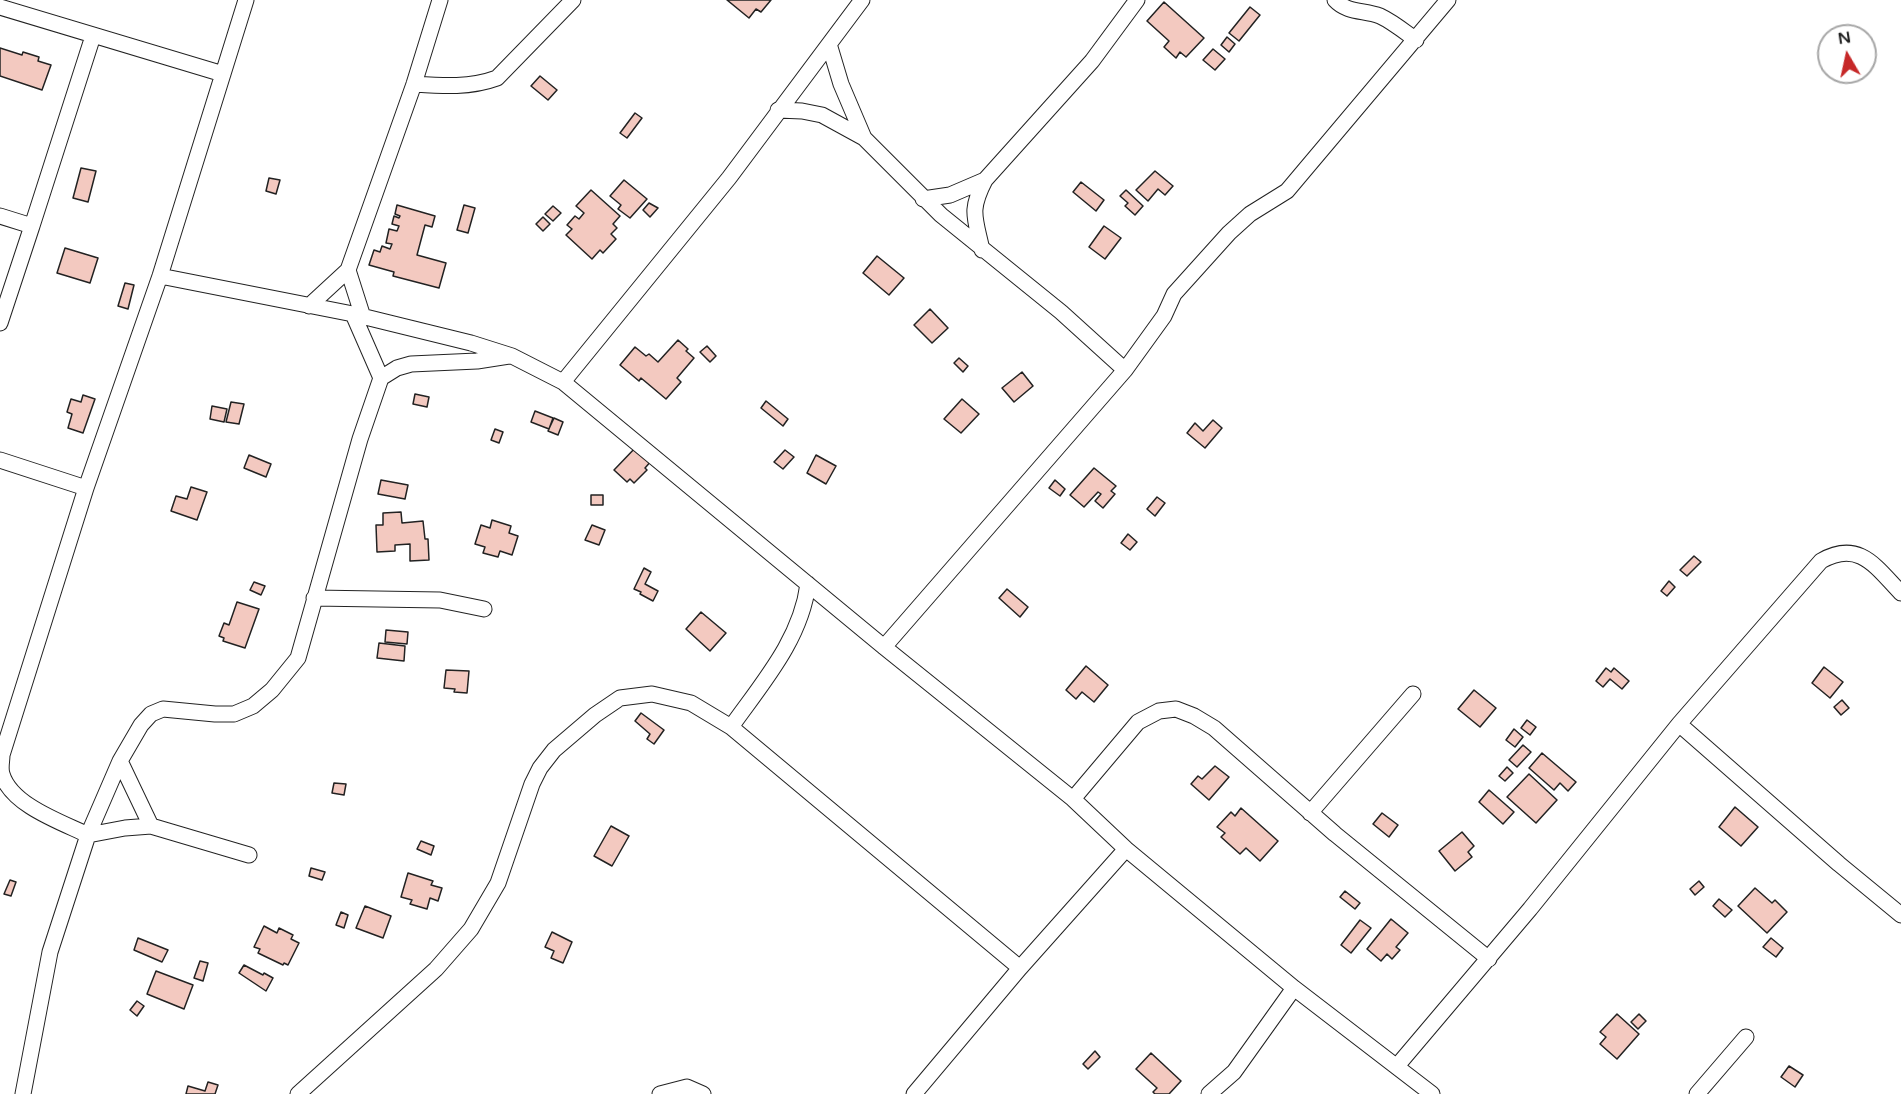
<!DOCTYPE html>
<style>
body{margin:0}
#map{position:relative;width:1901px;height:1094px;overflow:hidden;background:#fff;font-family:"Varela Round",sans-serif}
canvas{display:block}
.north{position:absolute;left:1817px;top:24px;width:60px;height:60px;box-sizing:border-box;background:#fff;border:2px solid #a7a7a7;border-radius:50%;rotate:351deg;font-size:16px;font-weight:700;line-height:24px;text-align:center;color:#222}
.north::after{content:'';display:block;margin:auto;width:21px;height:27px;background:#c62828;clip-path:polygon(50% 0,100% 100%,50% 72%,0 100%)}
</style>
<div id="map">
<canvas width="1901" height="1094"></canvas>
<div class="north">N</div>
</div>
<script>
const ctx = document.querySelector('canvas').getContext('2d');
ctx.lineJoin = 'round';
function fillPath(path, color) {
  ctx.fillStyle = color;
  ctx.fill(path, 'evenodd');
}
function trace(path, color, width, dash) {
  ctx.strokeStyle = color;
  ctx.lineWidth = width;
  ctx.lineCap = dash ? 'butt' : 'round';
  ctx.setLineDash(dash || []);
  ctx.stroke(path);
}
const building = new Path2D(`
 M727,0H771L761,12L756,9L749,18Z
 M1164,2L1204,38L1186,57L1180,52L1176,58L1164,47L1169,41L1147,21Z
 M1250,7L1260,15L1239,41L1229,33Z
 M1227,37L1235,44L1229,52L1221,45Z
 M0,48L22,55L23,52L39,57L38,61L51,65L42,90L0,76Z
 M1213,49L1225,59L1215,70L1203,60Z
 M540,76L557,90L548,100L531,86Z
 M635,113L642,118L627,138L620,133Z
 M81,168L96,171L88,202L73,198Z
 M1155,171L1173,186L1165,195L1158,189L1148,201L1136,190Z
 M269,178L280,180L276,194L266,191Z
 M624,180L647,199L630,218L618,209L621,205L610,196Z
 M1081,182L1104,200L1096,211L1073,192Z
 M591,190L620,216L613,224L617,228L611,234L616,239L603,253L600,250L592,259L566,235L572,229L567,225L575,216L579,219L584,213L576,206Z
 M1126,190L1143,206L1135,215L1125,206L1128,203L1120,196Z
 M649,203L658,208L650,217L643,210Z
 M397,205L435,216L432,227L425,225L417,255L446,263L439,288L393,276L394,272L369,265L374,250L380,252L382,246L390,249L392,244L386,243L389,229L397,231L399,226L392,224L394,216L399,218L400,216L395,214Z
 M464,205L475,208L468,233L457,230Z
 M553,206L561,213L553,221L545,214Z
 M543,217L550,224L543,231L536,224Z
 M1104,226L1121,238L1105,259L1089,247Z
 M65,248L98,258L90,283L57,273Z
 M877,256L904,278L889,295L863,273Z
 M125,283L134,285L128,309L118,306Z
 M930,309L948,328L932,343L914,325Z
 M678,340L688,349L686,351L694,358L677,378L681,382L666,399L641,378L639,381L620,365L635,347L646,356L649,354L658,362Z
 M707,346L716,356L710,362L700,352Z
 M959,358L968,366L963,372L954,363Z
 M1022,372L1033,386L1014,402L1002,388Z
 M415,394L429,397L427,407L413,404Z
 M83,395L95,399L83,433L68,428L72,414L67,412L71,399L81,402Z
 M962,399L979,414L961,433L944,419Z
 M766,401L788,419L783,426L761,408Z
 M231,402L244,404L239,424L226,422Z
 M212,406L227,409L224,422L210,419Z
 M535,411L553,418L549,429L531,422Z
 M554,418L563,422L558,435L548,431Z
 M1213,420L1222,428L1205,448L1187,433L1195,423L1203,431Z
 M495,429L503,432L499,443L491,440Z
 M637,446L652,460L645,468L647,470L634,483L630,479L627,482L614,470Z
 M785,450L794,457L783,469L774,462Z
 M249,455L271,464L266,477L244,468Z
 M816,455L836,466L826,484L807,473Z
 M1094,468L1116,486L1111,491L1115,494L1103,508L1095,501L1101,494L1098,492L1084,507L1070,495Z
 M381,480L408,485L405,499L378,494Z
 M1055,480L1065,489L1060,496L1049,488Z
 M191,487L207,492L197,520L171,511L176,496L187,499Z
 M591,495H603V505H591Z
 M1157,497L1165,503L1155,516L1147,509Z
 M401,512L402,523L423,521L425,539H428L429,560L410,561V544L395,545V551L377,552L376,525H383V513Z
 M492,520L511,526L509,533L518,536L512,555L500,551L498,557L483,553L485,547L475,544L481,525L490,528Z
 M592,525L605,530L599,545L585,540Z
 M1128,534L1137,542L1130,550L1121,543Z
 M1694,556L1701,562L1687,576L1680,570Z
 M644,568L651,572L645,584L658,591L653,601L640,594L641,592L634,589Z
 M1669,581L1675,587L1667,596L1661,591Z
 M254,582L265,586L261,595L250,590Z
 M1007,589L1028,607L1020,617L999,598Z
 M237,602L259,609L245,648L223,641L224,638L219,636L224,623L229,625Z
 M701,612L726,633L710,651L686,629Z
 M386,630L408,632L407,644L385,642Z
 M379,643L405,646L404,661L377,658Z
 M1086,666L1108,685L1094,702L1082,692L1076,699L1066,690Z
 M1824,667L1843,682L1830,698L1812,683Z
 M1606,668L1611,672L1614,668L1629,681L1622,689L1610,679L1603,687L1596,681Z
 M446,670L469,671L467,693L454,692L455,689L444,688Z
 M1474,690L1496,708L1480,727L1458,709Z
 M1842,700L1849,708L1841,715L1834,707Z
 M641,713L664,730L654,744L647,739L650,734L635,721Z
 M1527,720L1536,727L1530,735L1521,728Z
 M1514,729L1523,737L1515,747L1506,740Z
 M1523,745L1531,752L1517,767L1509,760Z
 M1542,753L1576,782L1568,791L1560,783L1554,790L1529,768Z
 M1215,766L1229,777L1209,800L1191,784L1198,776L1202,779Z
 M1507,767L1513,773L1505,781L1499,776Z
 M1529,774L1557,800L1536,823L1507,797Z
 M334,783L346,784L344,795L332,793Z
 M1489,790L1514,812L1503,824L1479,802Z
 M1735,807L1758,827L1741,846L1719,827Z
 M1241,808L1278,841L1260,861L1246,848L1240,854L1221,837L1225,833L1217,827L1231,812L1235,816Z
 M1382,813L1398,825L1389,837L1373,824Z
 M611,826L629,836L612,866L594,856Z
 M1462,832L1474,846L1468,852L1472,857L1455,871L1439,851Z
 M421,841L434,846L431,855L417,849Z
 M311,868L325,872L322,880L309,876Z
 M408,873L433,881L431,885L442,888L438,901L430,898L427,909L410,904L412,900L401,897Z
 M10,880L16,882L11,896L4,894Z
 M1699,881L1704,887L1695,895L1690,889Z
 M1755,888L1772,903L1775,900L1787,912L1767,933L1738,906Z
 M1345,891L1360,903L1355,909L1340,897Z
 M1719,899L1732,910L1725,917L1713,906Z
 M365,906L391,916L383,938L356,928Z
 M341,912L348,915L344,928L336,925Z
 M1391,919L1408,933L1396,947L1400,950L1392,959L1387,954L1381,961L1367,949Z
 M1360,920L1371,928L1351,953L1341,945Z
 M264,926L277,933L279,928L293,935L291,939L299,943L288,965L284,963L283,965L258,953L260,949L254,947Z
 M552,932L572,942L563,963L551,958L554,951L545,947Z
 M138,938L168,950L162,962L134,950Z
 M1771,938L1783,948L1776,957L1763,947Z
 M200,961L208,963L203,981L194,978Z
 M244,965L263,975L264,973L273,978L266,991L239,973Z
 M156,971L193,985L184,1009L147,994Z
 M137,1001L144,1006L137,1016L130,1010Z
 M1617,1014L1639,1034L1617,1059L1600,1044L1606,1037L1600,1032Z
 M1639,1014L1646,1021L1638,1029L1631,1022Z
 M1095,1051L1100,1057L1088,1069L1083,1064Z
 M1151,1053L1181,1081L1169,1094H1155L1153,1092L1157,1088L1136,1069Z
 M1789,1066L1803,1075L1795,1087L1781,1077Z
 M208,1082L218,1085L215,1094H186L188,1086L205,1091Z`);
fillPath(building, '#f3c9c0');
trace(building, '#222', 1.5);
const minor = new Path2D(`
 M1335,0C1347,13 1364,10 1380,16C1393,22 1405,32 1416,40
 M0,7L223,74
 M829,44L841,84L864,138
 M414,84C443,86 470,88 497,78L573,0
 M778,110L802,111L822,115L864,138L941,215L1061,312L1125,370
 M923,199L950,195L985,180L1092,61L1137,0
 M0,216L32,226L0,323
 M32,226L93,36
 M982,250C975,217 969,211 985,180
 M348,270L363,317
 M160,276L353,314L471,343L512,356L563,382L884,647L1073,799L1126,849L1294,988L1432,1094
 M309,306L348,270L414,84L440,0
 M353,314L381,378
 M563,382L729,178L862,0
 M0,460L86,488
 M314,598L440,600L484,609
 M884,647L1125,370L1164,316L1174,294L1229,233L1250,214L1287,191L1448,0
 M1679,724L1839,864L1901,915
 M731,727C763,682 801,639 808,584
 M120,761L151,826
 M1073,799L1138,722L1159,711L1176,709L1194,716L1214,728L1335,834L1489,959
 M1310,813L1413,694
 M88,835L120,761L141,725L151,714L163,709L215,714H234L253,706L272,690L298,658L360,439L381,378L397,368L411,364L477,361L509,356
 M88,835L125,828L151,826L249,855
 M1397,1066L1530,909L1679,724L1821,561C1859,539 1876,567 1901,593
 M23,1094L50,952L88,835C61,822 11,805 2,774C0,768 2,761 2,755L86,488L160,276L246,0
 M298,1094L436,969L471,929L498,883L532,784L540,768L554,750L595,715L620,698L652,694L691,703L731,727L1020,968
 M660,1094L687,1087L703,1094
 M914,1094L1020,968L1126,849
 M1209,1094L1234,1072L1294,988
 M1697,1094L1746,1037`);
trace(minor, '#222', 17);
trace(minor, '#fff', 15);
</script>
